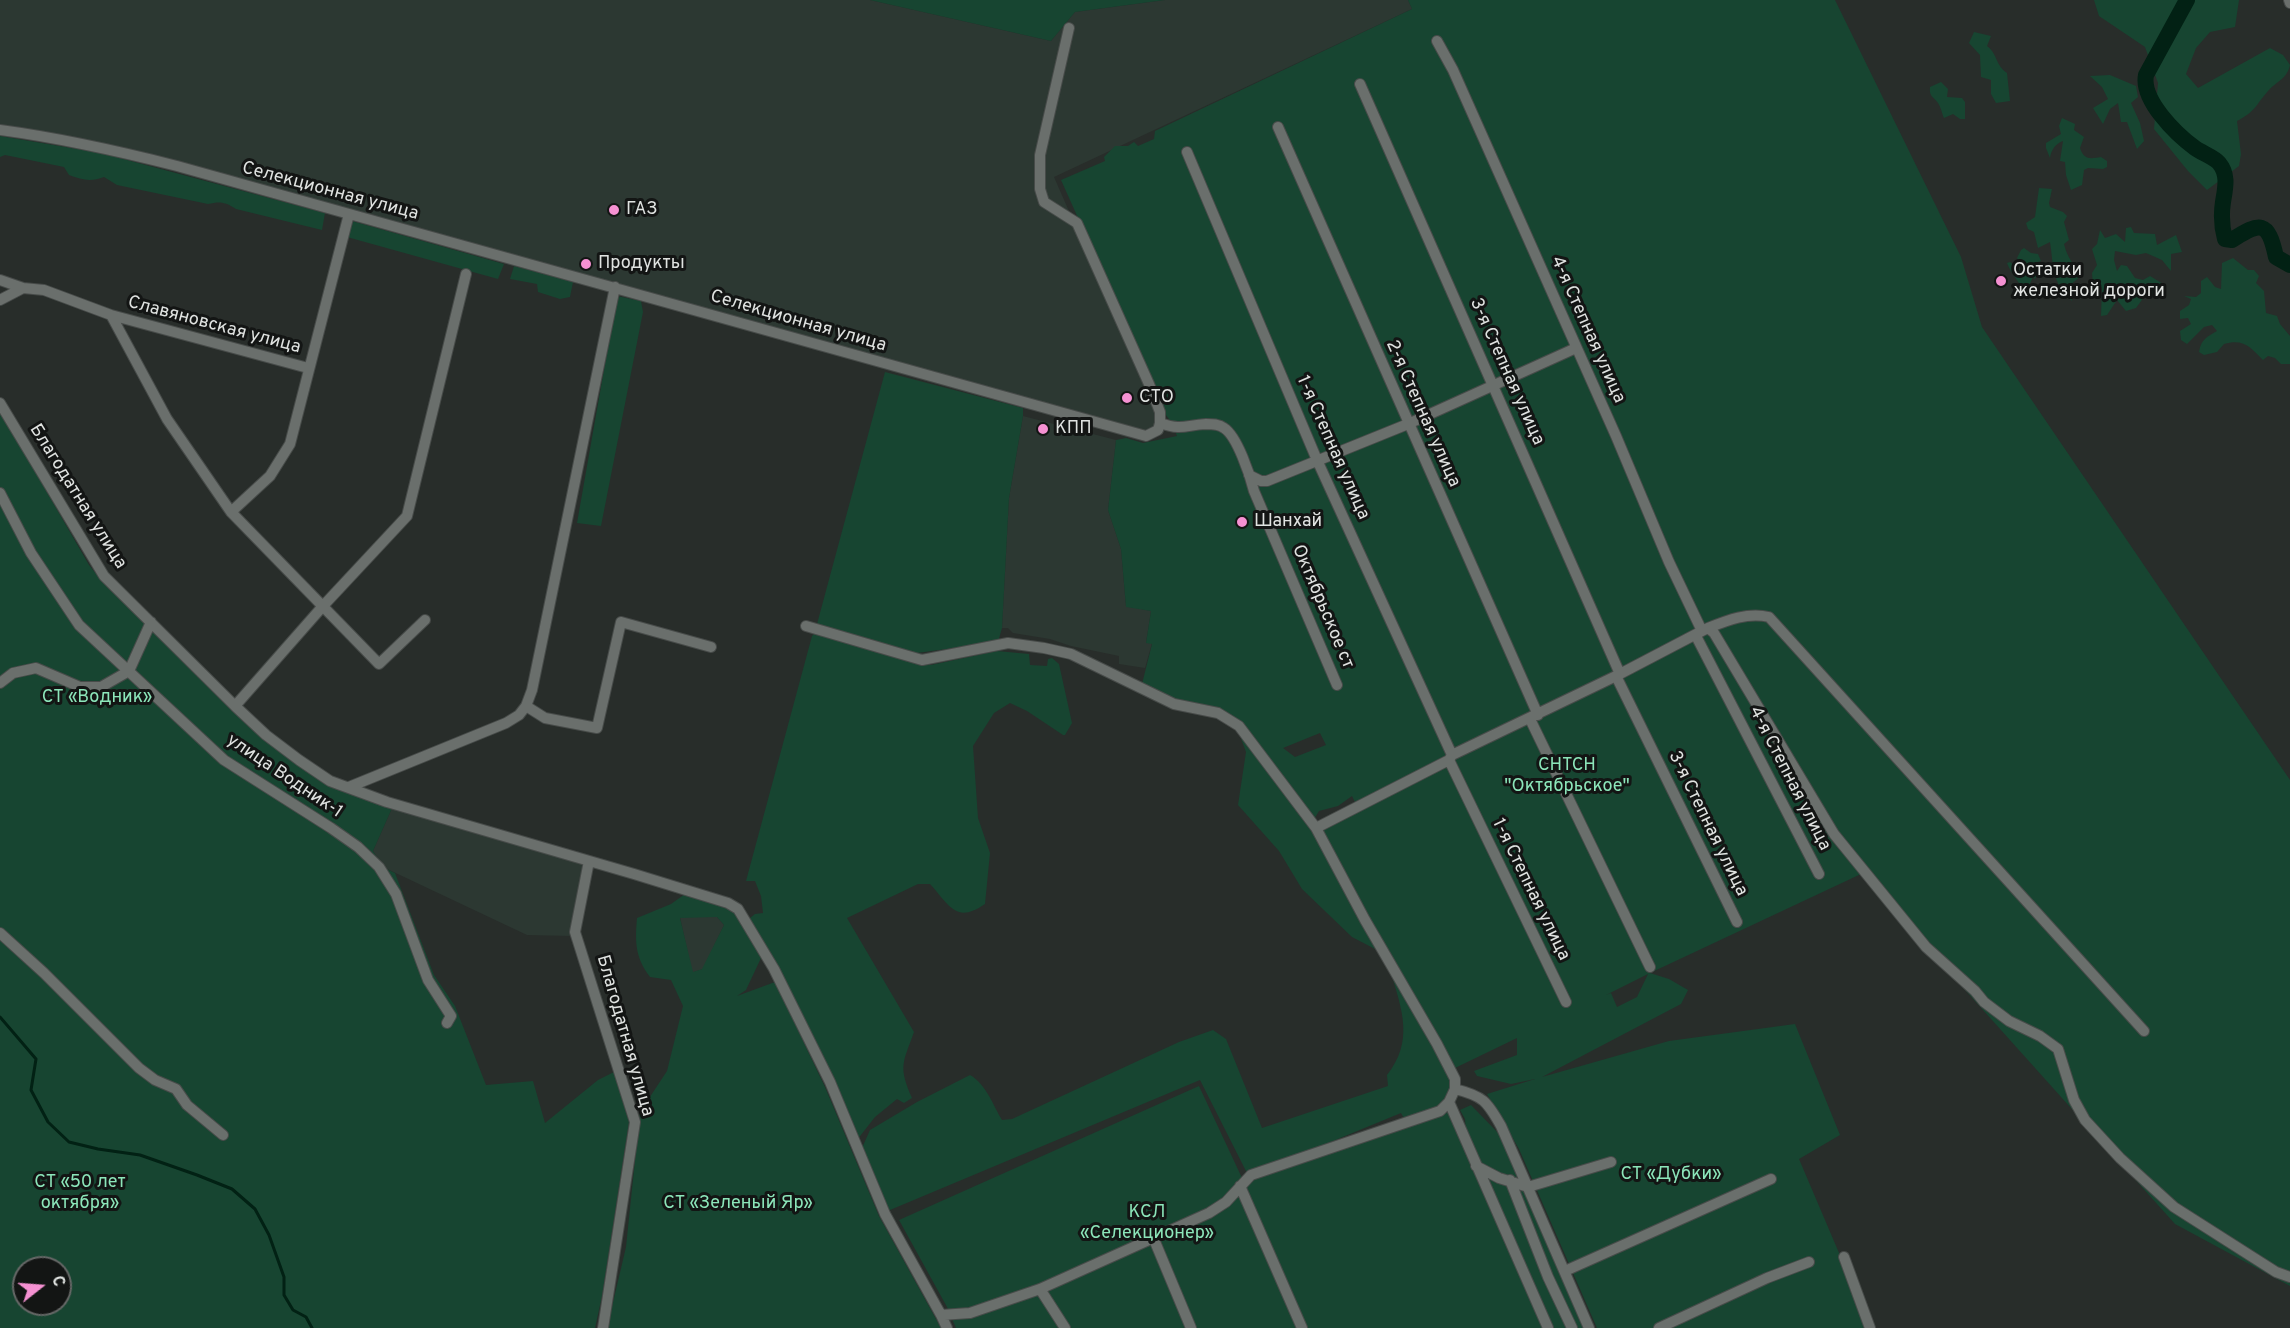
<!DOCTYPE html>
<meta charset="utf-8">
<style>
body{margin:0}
#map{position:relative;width:2290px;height:1328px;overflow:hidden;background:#282d2a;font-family:Overpass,sans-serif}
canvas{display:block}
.north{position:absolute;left:12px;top:1256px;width:60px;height:60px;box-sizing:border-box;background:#131514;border:2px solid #656766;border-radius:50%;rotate:73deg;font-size:16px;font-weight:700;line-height:24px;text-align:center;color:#e0e3e1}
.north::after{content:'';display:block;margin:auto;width:21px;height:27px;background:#f591d2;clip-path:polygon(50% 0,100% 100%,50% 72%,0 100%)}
</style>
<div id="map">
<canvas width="2290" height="1328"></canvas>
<div class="north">С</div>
</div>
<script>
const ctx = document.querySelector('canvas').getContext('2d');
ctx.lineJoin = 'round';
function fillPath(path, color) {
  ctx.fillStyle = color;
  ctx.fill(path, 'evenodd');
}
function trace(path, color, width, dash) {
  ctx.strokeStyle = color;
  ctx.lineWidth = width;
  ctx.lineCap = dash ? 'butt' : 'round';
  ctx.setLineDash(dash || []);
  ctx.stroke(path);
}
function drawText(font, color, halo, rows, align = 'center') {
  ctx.font = font + ' Overpass,sans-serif';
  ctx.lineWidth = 6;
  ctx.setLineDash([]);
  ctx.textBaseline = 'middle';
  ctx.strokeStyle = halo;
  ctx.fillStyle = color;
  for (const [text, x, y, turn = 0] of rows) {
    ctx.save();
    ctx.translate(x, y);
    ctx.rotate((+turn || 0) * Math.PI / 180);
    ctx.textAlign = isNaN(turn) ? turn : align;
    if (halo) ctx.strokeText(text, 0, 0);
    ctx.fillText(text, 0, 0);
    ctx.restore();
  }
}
fillPath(new Path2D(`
 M0,0H870L1051,41L1075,12L1165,0H1408L1412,9L1054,177L1157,412V425L1149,433L174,162L0,128Z
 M1023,416L1116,440L1108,510L1121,549L1126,606L1151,611L1146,643H1152L1145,668L1119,664V656L1071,646L1050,639L1013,633L1008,628H1002L1009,498Z
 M393,806L584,864L571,936L527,935L383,867L373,851Z
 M680,917H717L724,925L703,969L692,973Z`), '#2c3832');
fillPath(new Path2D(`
 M870,0H1165L1075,12L1051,41Z
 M1408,0H1835L1961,257L1982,327L2290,780V1286L2175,1224L1861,874L1650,973L1669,979L1688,990L1681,1004L1542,1077L1669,1041L1795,1024L1840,1135L1799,1159L1871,1328H1597L1519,1149L1487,1094L1535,1079L1511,1084L1477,1076L1474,1071L1517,1055V1038L1455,1068L1316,824L1355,802L1352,796L1338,806L1319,811L1313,821L1240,725L1175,702L1142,684L1152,644L1146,643L1151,611L1126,607L1121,549L1108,510L1116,440L1126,438L1143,443L1177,436L1172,423L1163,411L1152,383L1061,180L1105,161L1104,157L1115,146H1128L1134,142L1138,146L1154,139L1155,131L1412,9ZM1320,733L1326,745L1295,757L1283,748ZM1648,974L1637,997L1617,1007L1611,993L1606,995Z
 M2094,0H2239L2235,27L2210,32L2196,48L2186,74L2198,88L2270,48L2283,55L2290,65C2287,79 2277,81 2268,91C2255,106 2256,111 2237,121L2241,154L2239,166L2207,190L2188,171L2154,129L2158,83L2145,47L2099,16Z
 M1974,32L1991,36L1987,46C1999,56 1994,63 2007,73L2010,101L1996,103L1991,94V80L1981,77L1980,55L1969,43Z
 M2110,75L2136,86L2138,97L2131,103L2140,123L2144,141L2137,149L2127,122H2121L2118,103L2110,109L2103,124L2093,108L2108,99L2102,87L2090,76Z
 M1941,82L1948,89L1947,97L1962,98L1965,102V119H1960L1953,114L1944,118C1942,114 1941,107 1938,103C1933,96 1929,97 1930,87Z
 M2062,118L2075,124L2074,130L2084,137L2080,148C2084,160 2090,159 2101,157L2107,161V167L2103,169L2088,168L2084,170L2082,185L2071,190L2066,175L2065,162L2060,161L2063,141C2056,143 2051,150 2050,158L2046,148V143L2061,134L2059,126Z
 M0,136L101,153L325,213L322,230L236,209C226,202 220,201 208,204L117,185L104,177C91,182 82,180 69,175L64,167L5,155L0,157Z
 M2039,188L2052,189L2049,203L2050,207L2063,212L2067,216L2064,222L2069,240L2064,244C2067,257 2074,265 2081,276L2070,285L2072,301C2051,281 2054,268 2050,242L2038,248L2034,232L2028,229L2026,223L2035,217Z
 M352,221L504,264L498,279L347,237Z
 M2131,227L2134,233L2155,234L2157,245L2176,235L2182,252L2171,254V271L2162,260L2146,253L2136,255L2115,251L2114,260L2117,271L2121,265L2127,266L2135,278L2143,280L2150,276L2163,284L2164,290L2144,297L2136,308L2126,311L2117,300L2107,315L2101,316L2102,288L2099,285H2093L2092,273L2097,265L2092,249L2097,244L2100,230L2105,238L2116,234L2125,242L2126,228Z
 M2024,248L2031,253L2038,254L2041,261L2038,262L2046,271L2037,274L2035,279L2033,277L2029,286L2024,290C2018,281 2011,273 2007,263L2010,262L2020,270L2023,269L2017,258L2021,250Z
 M2233,258L2248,270H2254L2259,276L2256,283L2264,291L2266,313L2277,316L2280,324L2290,336V364H2281L2275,358L2268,356L2263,360C2251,348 2244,338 2224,344L2217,352L2204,355L2199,352C2201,339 2207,337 2217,331L2212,325L2204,327L2187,344L2181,340L2180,331L2191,324L2188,318L2180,319V311L2189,305L2191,299L2184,296L2196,297L2201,293V281L2207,277L2215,287L2221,289L2222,263Z
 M514,266L573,282L570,297L560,299L538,292L537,284L510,279Z
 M617,296L641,301L643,312L601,526L577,523Z
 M885,372L1023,408V416L1009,498L1002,628L998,642L917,653L844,634L817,624Z
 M0,411L89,565L105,585L249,723L296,763L393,806L373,851L383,867L395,873L434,975L455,1006L486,1085L533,1081L545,1123L598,1080L614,1072L629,1122L602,1296L595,1328H0ZM24,1268H60V1304H24Z
 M815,633L931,665L997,651L1029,654L1030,665L1047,666L1048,659L1052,658L1059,664L1072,723L1065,735H1063L1027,711L1010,703L994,713L973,746L978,818L990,853L985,904C956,924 950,906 930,884H918L847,918L914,1032C903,1063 898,1066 912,1098L904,1103L897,1099L875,1117L857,1140L752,928L750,918L755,914L763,913L761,896L755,881H746L812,636Z
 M1239,733L1312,831L1377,950L1352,937L1302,889L1279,851L1238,805L1246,752Z
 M685,894L734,911L761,958L746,990L737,996L775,982L825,1087L879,1216L941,1328H607L626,1247L640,1112L667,1071L683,1006L671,980L650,977C635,957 635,942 637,918L671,904ZM717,917L724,925L702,969L693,972L680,918Z
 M1391,973L1435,1047L1451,1080V1088L1447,1099L1438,1108L1405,1120L1401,1113L1282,1162L1447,1110L1549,1328H956L947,1307L899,1220L1199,1086L1242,1178L1249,1177L1200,1080L890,1210L886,1208L862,1148L870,1130L917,1102L970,1075C986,1084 993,1105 1002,1120L1012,1119L1179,1042L1213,1030L1226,1039L1262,1128L1388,1086L1387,1075C1414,1041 1402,1010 1391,973Z
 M1471,1105L1501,1136L1587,1328H1554L1466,1131L1465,1119L1460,1110Z`), '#174531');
trace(new Path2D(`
 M0,1017L36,1059L31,1090L48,1122L69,1142L98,1149L140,1155L197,1175L232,1189L255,1209L269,1235L284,1277V1295L293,1310L306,1317L312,1328`), '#022114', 3);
trace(new Path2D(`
 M2187,0L2146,75C2141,100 2176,134 2195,148C2202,153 2214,157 2219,163C2229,175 2225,189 2223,202C2221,215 2222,228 2225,239L2232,240C2260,222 2268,220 2276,257L2290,265`), '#022114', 16);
const minor = new Path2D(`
 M2289,0L2290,3
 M1360,84L1620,674
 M1278,127L1538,715
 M0,130C60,138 118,151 177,166L1146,436L1158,430L1160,423V412L1149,384L1077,223L1044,202L1040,189V155L1069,28
 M1187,152L1317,460L1452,755
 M0,280L23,288
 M0,300L23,288L44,290L111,315L308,368
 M111,315L167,419L231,512L379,664L425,620
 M0,403L104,576L235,706L266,735L299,760L330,781L387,802L634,874L728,903L738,909L774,969L830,1082L885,1214L941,1315L970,1313L1040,1289L1209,1213L1226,1202L1251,1175L1440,1111L1449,1102L1455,1089V1079L1437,1044L1365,920L1316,828L1239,726L1218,713L1174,704L1071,654L1044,648L1008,643L922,660L806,626
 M1160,423C1183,431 1185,425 1206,424C1212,424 1219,424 1224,428C1237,436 1250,475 1254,491L1337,685
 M1249,475L1261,481H1267L1408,424L1576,348
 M0,493L31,553L79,625L224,760L331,828L358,847L379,867L396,894L428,980L451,1016L447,1023
 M231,512L270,476L290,444L349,214
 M1708,628C1728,620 1748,612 1769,617L2144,1031
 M1702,631L1708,628L1714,633L1834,834L1926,947L1975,991L1984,1002L2009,1021L2040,1036L2058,1049L2074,1100L2085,1120L2120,1158L2174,1207L2276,1272L2290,1277
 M1696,636L1819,874
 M1616,676L1737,922
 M0,683L13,673L36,668L80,687H101L129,671L151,622
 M235,706L323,606L407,516L466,274
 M526,706L545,718L597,728L621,622L711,647
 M1530,719L1650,967
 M1449,760L1566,1002
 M349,787L506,723L519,715L526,706L532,690L615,287
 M1316,828L1449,760L1452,755L1616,676L1702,631L1669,562L1616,436L1453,70L1437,41
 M589,861L575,932L635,1122L603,1328
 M0,933L44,973L139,1068L155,1080L176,1089L187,1105L223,1135
 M1455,1089C1483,1096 1487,1101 1501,1126L1589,1328
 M1449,1102L1548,1328
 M1476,1166L1499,1178L1528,1187L1611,1162
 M1510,1180L1548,1277L1572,1328
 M1240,1186L1302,1328
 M1153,1237L1191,1328
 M1844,1257L1870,1328
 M1565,1271L1771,1179
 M1040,1289L1065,1328
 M941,1315L947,1328
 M1659,1328L1767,1278L1809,1262`);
trace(minor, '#474b49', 12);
trace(minor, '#6a6f6c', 10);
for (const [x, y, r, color] of [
 [614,210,6,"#f591d2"],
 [586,264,6,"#f591d2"],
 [2001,281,6,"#f591d2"],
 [1127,398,6,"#f591d2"],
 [1043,429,6,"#f591d2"],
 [1242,522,6,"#f591d2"]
]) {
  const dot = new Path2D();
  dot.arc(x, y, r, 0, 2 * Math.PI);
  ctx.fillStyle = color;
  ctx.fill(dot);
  trace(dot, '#131514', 2);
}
drawText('18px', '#e0e3e1', '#131514', [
 ["Селекционная улица",330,192,15],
 ["Селекционная улица",798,322,16],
 ["Славяновская улица",214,326,15],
 ["4-я Степная улица",1587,330,66],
 ["3-я Степная улица",1506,372,66],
 ["2-я Степная улица",1422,414,66],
 ["1-я Степная улица",1332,448,66],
 ["Благодатная улица",77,497,58],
 ["Октябрьское ст",1322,607,67],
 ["улица Водник-1",284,777,34],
 ["4-я Степная улица",1789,779,63],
 ["3-я Степная улица",1707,824,64],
 ["1-я Степная улица",1530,890,64],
 ["Благодатная улица",624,1036,74]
]);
drawText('18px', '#e0e3e1', '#131514', [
 ["ГАЗ",626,210],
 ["Продукты",598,264],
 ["Остатки",2013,271],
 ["железной дороги",2013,292],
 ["СТО",1139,398],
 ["КПП",1055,429],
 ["Шанхай",1254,522]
], 'left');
drawText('18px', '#8ce6ba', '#131514', [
 ["СТ «Водник»",97,698],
 ["СНТСН",1567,766],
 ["\"Октябрьское\"",1567,787],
 ["СТ «Дубки»",1671,1175],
 ["СТ «50 лет",80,1183],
 ["октября»",80,1204],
 ["СТ «Зеленый Яр»",738,1204],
 ["КСЛ",1147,1213],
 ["«Селекционер»",1147,1234]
]);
</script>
